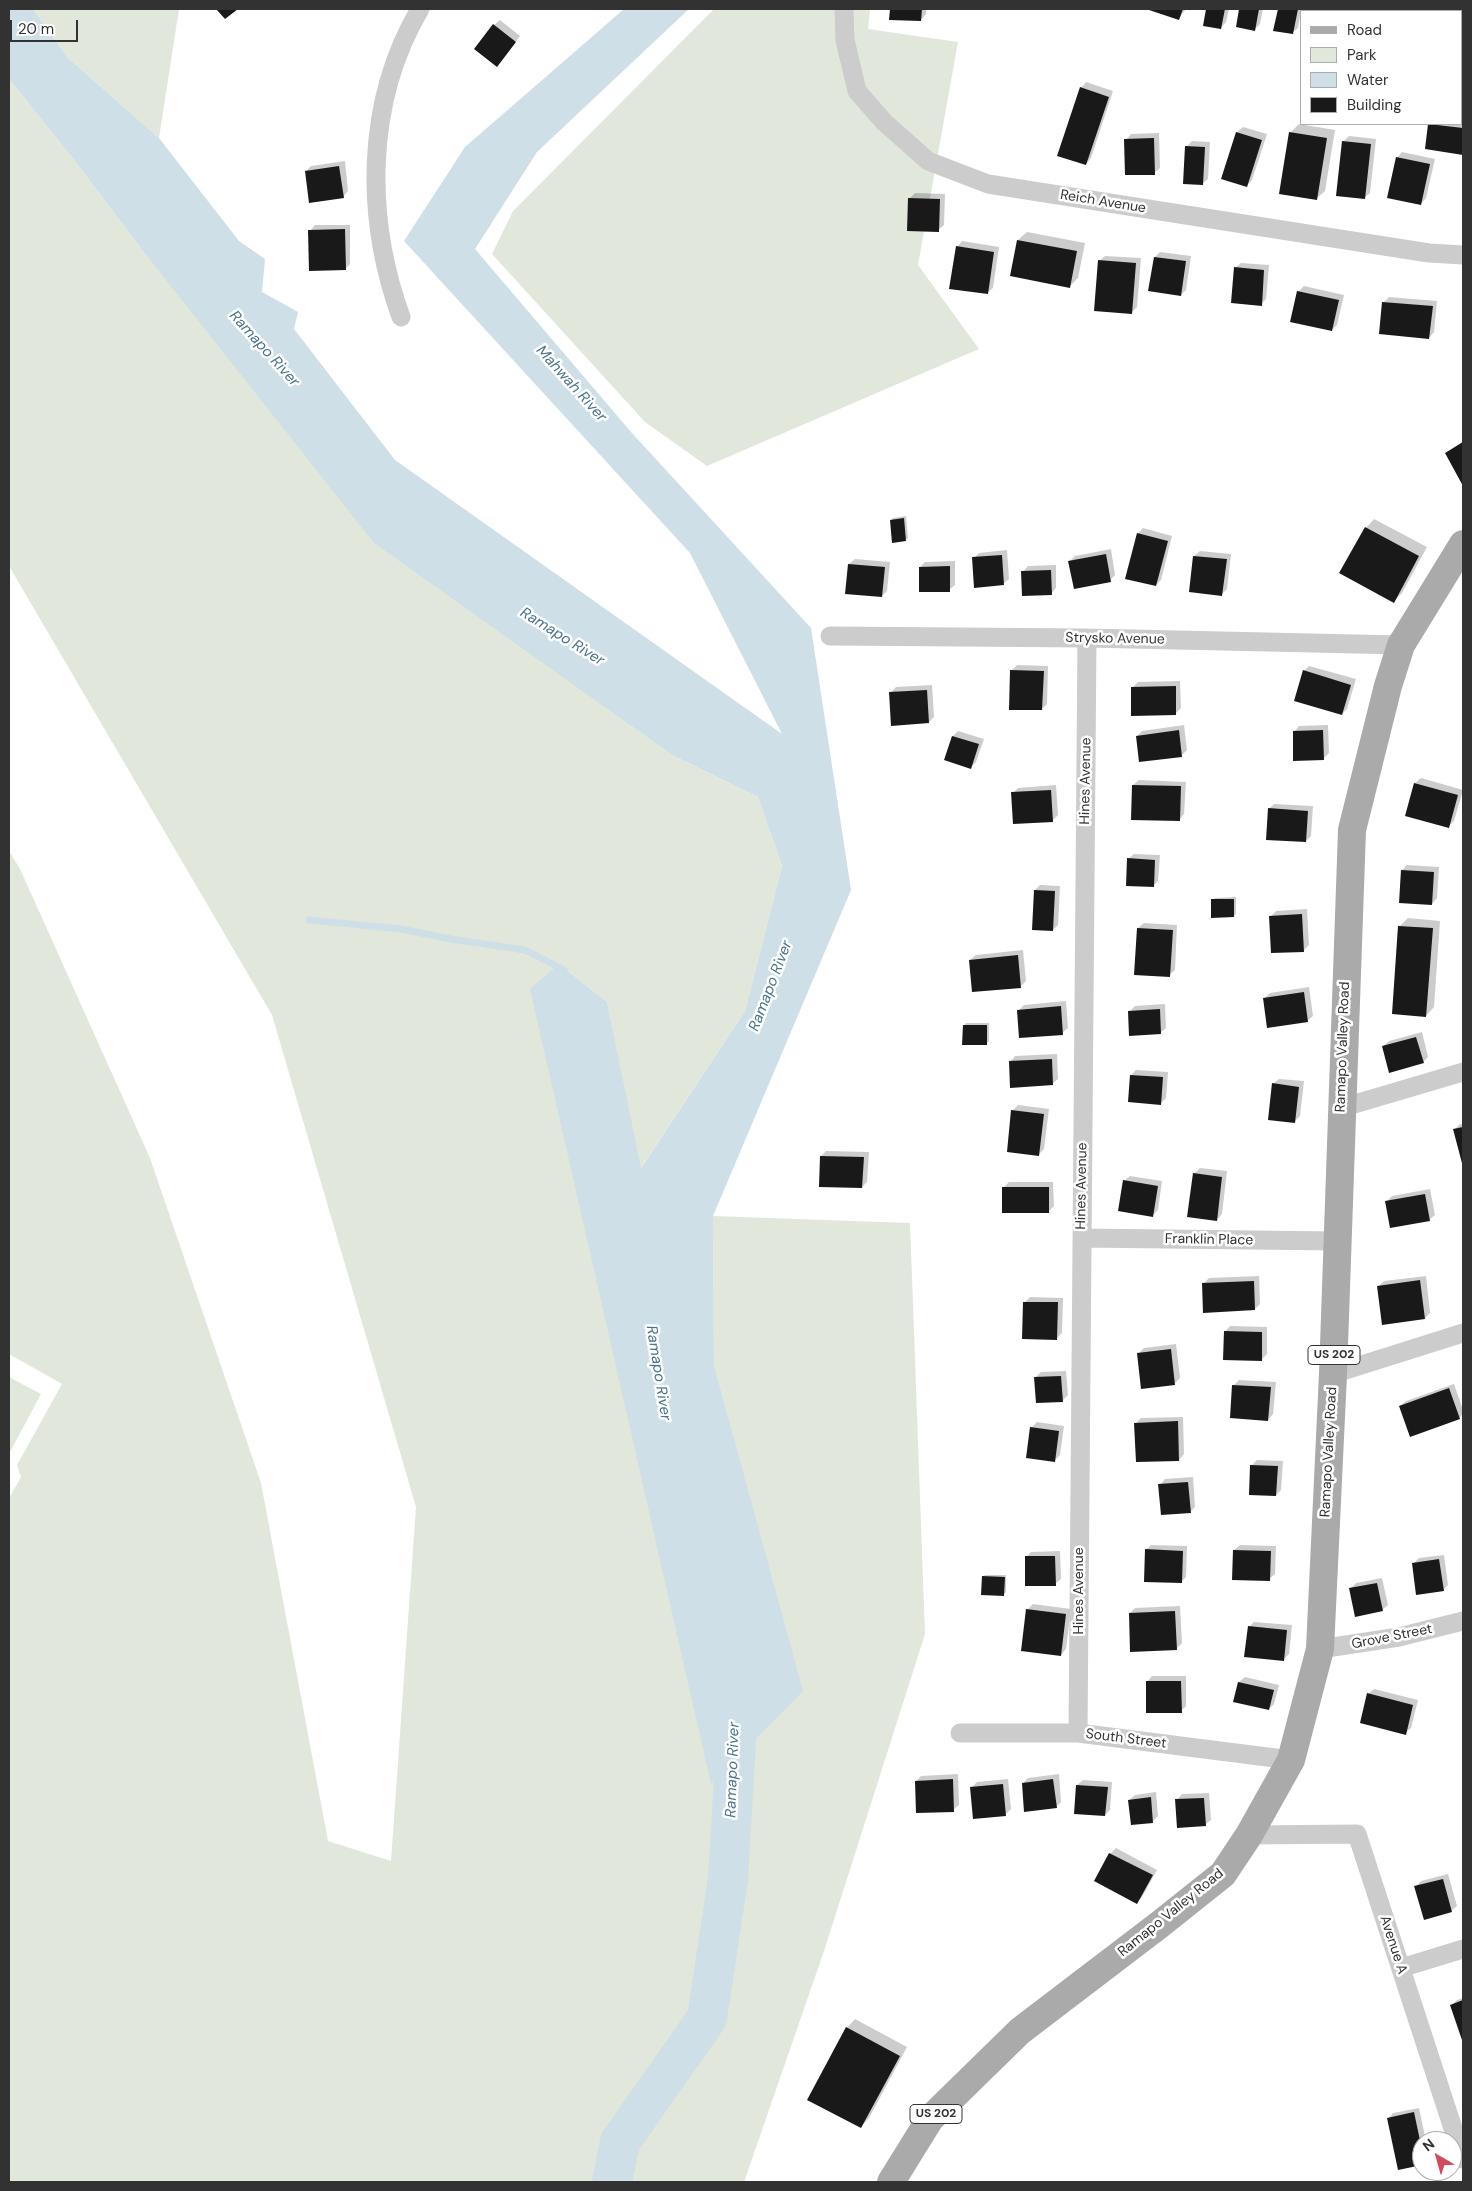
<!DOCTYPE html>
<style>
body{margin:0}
#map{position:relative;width:1472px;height:2191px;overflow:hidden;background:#fff;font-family:"DM Sans",sans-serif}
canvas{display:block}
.frame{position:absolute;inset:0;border:10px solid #323232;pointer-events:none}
.legend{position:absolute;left:1300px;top:10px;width:162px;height:115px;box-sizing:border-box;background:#fff;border:1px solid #adadad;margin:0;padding:6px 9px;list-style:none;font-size:15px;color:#323232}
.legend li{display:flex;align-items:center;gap:10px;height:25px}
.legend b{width:25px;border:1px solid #adadad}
.north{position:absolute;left:1412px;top:2131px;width:50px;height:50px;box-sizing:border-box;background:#fff;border:1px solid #adadad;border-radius:50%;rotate:322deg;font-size:14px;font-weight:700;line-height:20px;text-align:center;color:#323232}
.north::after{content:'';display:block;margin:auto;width:18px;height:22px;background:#d04c5a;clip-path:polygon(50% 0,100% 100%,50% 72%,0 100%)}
.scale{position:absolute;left:10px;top:20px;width:68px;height:22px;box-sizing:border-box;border:2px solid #323232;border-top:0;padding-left:6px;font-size:15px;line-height:18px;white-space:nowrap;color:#323232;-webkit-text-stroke:4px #fff;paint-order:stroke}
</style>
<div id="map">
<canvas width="1472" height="2191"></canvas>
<div class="frame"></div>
<ul class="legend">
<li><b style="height:6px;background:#aaa"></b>Road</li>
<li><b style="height:14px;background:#e2e7dc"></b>Park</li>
<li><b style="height:14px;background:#cedfe7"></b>Water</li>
<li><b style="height:14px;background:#191919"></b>Building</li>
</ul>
<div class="north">N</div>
<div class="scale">20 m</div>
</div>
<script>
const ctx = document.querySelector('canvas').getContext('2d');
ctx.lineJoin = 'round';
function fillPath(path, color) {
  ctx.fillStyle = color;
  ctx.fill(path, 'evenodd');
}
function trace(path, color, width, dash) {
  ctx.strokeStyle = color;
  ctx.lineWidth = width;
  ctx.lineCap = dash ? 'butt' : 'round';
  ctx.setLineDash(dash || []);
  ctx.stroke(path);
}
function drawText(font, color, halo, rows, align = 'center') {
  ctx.font = font + ' "DM Sans",sans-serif';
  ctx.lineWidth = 5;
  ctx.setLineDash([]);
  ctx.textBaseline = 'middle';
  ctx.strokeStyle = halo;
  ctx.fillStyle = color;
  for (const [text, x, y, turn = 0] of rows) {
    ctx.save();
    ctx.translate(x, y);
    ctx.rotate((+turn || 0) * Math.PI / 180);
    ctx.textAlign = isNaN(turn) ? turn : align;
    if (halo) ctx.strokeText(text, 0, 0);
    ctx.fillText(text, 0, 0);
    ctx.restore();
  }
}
fillPath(new Path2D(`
 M33,9H179L159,138L67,57Z
 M714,9H870L868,29L958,42L918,265L979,349L707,466L645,422L492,254L513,211Z
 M9,79L71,156L140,247L674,756L758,797L782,866L745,1011L640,1169L607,1002L559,964L802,1691L714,1365L713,1216L910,1223L925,1634L824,1951L744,2182H9V1498L21,1477L17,1465L62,1384L9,1354V851L20,869L150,1158L261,1483L328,1841L391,1861L416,1507L272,1015L9,566Z
 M9,1377L41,1394L9,1454Z`), '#e2e7dc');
fillPath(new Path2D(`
 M9,9H33L67,57L159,138L239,241L265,259L262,292L298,312L294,329L395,460L782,734L690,553L404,241L465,147L624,9H689L537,152L475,249L631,432L811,628L851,890L713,1216L714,1365L803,1691L711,1784L530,989L559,964L607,1002L641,1168L745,1011L782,866L758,797L674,756L374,543L140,247L71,156L9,79Z`), '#cedfe7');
fillPath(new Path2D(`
 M891,9H926V14L921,20L890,18Z
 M1151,9H1186L1179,18Z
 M1207,9H1229L1226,22L1221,28L1204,25Z
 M1240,9H1263L1260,24L1255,29L1237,26Z
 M1279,9H1301L1298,28L1292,33L1275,30Z
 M1313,9H1346V11H1313Z
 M1367,9H1391V11H1367Z
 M1422,9H1445V11H1422Z
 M500,20L520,36L502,60L494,25Z
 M1461,56H1463V86H1461Z
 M1086,82L1113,91L1091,158L1086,164L1081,88Z
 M1461,122H1463V153L1426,148L1430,124H1461Z
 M1299,124L1335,130L1325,191L1316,199L1280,193L1291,132Z
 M1243,127L1267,134L1252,180L1247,186L1223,178L1237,132Z
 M1159,133L1160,168L1154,173L1126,140L1131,134Z
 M1349,136L1376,139L1370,193L1364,198L1343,142Z
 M1192,141L1210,142L1208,179L1202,184L1187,146Z
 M1402,152L1435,159L1426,198L1421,204L1397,158Z
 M345,161L348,191L343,197L306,171L311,166Z
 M915,193L945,194L944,225L938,230L909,199Z
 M315,225H350V264L345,269L310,231Z
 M1027,232L1085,243L1078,278L1070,286L1012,275L1018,240Z
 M962,241L999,247L993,288L987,293L957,247Z
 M1160,252L1191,256L1186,290L1181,295L1155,257Z
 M1105,256L1141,258L1137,307L1132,312L1099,261Z
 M1241,263L1269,265L1266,299L1261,304L1235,268Z
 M1304,286L1344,295L1337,325L1332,330L1298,292Z
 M1389,297L1437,301L1434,332L1429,338L1381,333L1384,302Z
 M1463,441V484L1446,454Z
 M906,516L908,538L906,540L891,520L893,518Z
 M1374,519L1427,547L1402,593L1394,601L1366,528Z
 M1143,528L1172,536L1161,580L1156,585L1138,534Z
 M1111,549L1115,575L1110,580L1070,561L1075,556Z
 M1007,550L1009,579L1003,584L974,558L979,553Z
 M1200,551L1231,554L1227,589L1222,594L1194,556Z
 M855,559L890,562L887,591L882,596L849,564Z
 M955,561V585L949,590L920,567L925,562Z
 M1056,565V588L1051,594L1023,572L1028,566Z
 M1017,665L1048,666L1047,704L1042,709L1011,671Z
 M1309,666L1356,679L1347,709L1342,714L1304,671Z
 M1180,681L1181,708L1175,714L1132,688L1138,682Z
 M932,685L934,717L929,722L891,692L896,687Z
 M1184,725L1187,750L1181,756L1137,736L1142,731Z
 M1328,725L1329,753L1324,758L1294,732L1299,726Z
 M958,731L984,739L976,762L971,767L946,759L953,736Z
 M1421,778L1463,790L1454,821L1448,827L1406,815L1415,783Z
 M1139,780L1186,782L1184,814L1179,820L1133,785Z
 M1056,785L1058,815L1052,821L1013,793L1018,788Z
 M1274,804L1313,806L1311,836L1306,841L1269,809Z
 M1134,854L1160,855L1158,881L1153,886L1128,859Z
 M1407,865L1439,867L1437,898L1432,904L1402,870Z
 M1040,885L1060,886L1058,925L1053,930L1035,890Z
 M1236,897V914L1234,916L1212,900L1215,898Z
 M1307,909L1309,945L1304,950L1271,916L1276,911Z
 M1408,918L1440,921L1434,1007L1426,1016L1399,927Z
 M1144,923L1177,925L1175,970L1169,975L1138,928Z
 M1023,950L1026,981L1020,987L970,960L976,955Z
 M1309,987L1313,1016L1307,1021L1265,998L1270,993Z
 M1066,1001L1068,1028L1062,1033L1019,1010L1024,1005Z
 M1165,1004L1166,1028L1160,1033L1130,1011L1135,1006Z
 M966,1023H989V1041L986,1044L964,1026Z
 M1422,1032L1428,1057L1423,1062L1384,1046L1389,1041Z
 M1057,1054L1058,1079L1052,1084L1010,1062L1015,1056Z
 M1136,1070L1168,1072L1166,1098L1161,1103L1129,1101L1131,1075Z
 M1279,1079L1304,1081L1300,1116L1295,1121L1273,1084Z
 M1018,1105L1049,1109L1044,1149L1039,1154L1012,1111Z
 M1460,1124H1463V1164L1454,1130Z
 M826,1151L869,1152L867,1182L862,1187L821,1156Z
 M1200,1168L1227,1171L1222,1214L1217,1220L1194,1174Z
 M1130,1176L1162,1181L1158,1210L1153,1215L1124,1181Z
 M1009,1182H1053L1054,1206L1048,1212L1004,1187Z
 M1430,1189L1435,1215L1429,1220L1387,1201L1392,1196Z
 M1259,1276L1260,1304L1255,1309L1203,1284L1209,1278Z
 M1426,1276L1430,1313L1425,1318L1379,1286L1384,1281Z
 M1030,1297L1063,1298L1062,1333L1057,1338L1024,1303Z
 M1230,1326L1267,1327V1354L1261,1360L1225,1332Z
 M1176,1344L1180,1378L1174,1384L1139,1353L1144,1348Z
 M1066,1371L1068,1395L1062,1401L1035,1378L1041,1372Z
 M1239,1380L1276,1382L1273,1414L1268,1420L1234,1385Z
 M1454,1384L1463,1410V1414L1459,1418L1400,1406L1406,1401Z
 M1183,1417L1184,1454L1179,1460L1136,1423L1141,1418Z
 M1037,1422L1064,1426L1060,1455L1055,1460L1031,1428Z
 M1257,1460L1283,1461L1281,1490L1276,1495L1251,1466Z
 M1193,1477L1195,1507L1190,1512L1160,1485L1165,1479Z
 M1151,1545L1187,1546L1186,1577L1181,1582L1146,1550Z
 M1240,1545L1276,1546L1275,1574L1269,1579L1234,1550Z
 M1060,1551L1061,1579L1055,1584L1026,1557L1031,1552Z
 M1444,1555L1448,1585L1443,1590L1413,1564L1419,1558Z
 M985,1575H1006V1592L1004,1594L983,1577Z
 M1382,1578L1388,1605L1382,1610L1350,1589L1356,1583Z
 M1033,1604L1071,1609L1066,1649L1061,1655L1027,1610Z
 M1180,1606L1182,1643L1176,1649L1130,1613L1135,1608Z
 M1254,1622L1292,1625L1289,1654L1283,1660L1249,1627Z
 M1152,1676H1186V1706L1181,1711L1147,1682Z
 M1245,1677L1279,1685L1274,1704L1269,1709L1235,1701L1239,1682Z
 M1374,1689L1418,1700L1411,1728L1405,1733L1368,1694Z
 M958,1774L959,1805L953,1810L916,1781L921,1776Z
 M1059,1774L1061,1802L1056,1807L1023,1783L1028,1778Z
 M1008,1779L1011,1809L1005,1815L972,1787L977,1782Z
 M1083,1780L1112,1782L1110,1810L1105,1815L1077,1785Z
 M1156,1792L1158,1816L1153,1821L1132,1824L1129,1800L1135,1795Z
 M1209,1793L1211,1820L1205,1825L1177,1800L1182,1794Z
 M1116,1848L1157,1870L1142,1897L1137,1902L1096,1881L1110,1854Z
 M1448,1874L1457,1906L1451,1911L1416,1887L1421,1881Z
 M1463,1998V2040L1452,2005L1457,2000Z
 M855,2019L907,2047L869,2118L861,2127L847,2028Z
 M1419,2108L1426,2141H1422V2164L1388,2119L1393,2113Z`), '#0003');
trace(new Path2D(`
 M309,920L401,929L451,939L525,950L564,970`), '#cedfe7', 7);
trace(new Path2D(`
 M612,2182L620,2142L707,2018L728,1879L737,1725L732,1706`), '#cedfe7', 40);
fillPath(new Path2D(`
 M216,9H238L225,19Z
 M890,9H922L921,21L889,20Z
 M1150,9H1183L1179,20L1149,10Z
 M1206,9H1225L1221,29L1203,26Z
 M1239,9H1259L1255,31L1236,27Z
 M1278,9H1298L1293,34L1273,31Z
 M1312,9H1342V11H1312Z
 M1366,9H1387V11H1365Z
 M1421,9H1441V11H1421Z
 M493,24L516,42L497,67L474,49Z
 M1461,61H1463V88H1461Z
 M1080,87L1109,97L1086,165L1057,156Z
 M1428,124L1463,128V155L1425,149Z
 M1236,132L1262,140L1247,187L1221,179Z
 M1289,132L1327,138L1317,200L1279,194Z
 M1154,138L1155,175H1125L1124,139Z
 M1342,141L1371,144L1365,199L1336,196Z
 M1185,146L1205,147L1203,185L1183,184Z
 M1396,157L1430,164L1421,205L1387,198Z
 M339,166L344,198L309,203L305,171Z
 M908,198L940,199L939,232L907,231Z
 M345,229L346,270L309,271L308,230Z
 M1017,240L1077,251L1070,288L1010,276Z
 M956,246L994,252L988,294L949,289Z
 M1154,257L1186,261L1181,296L1148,291Z
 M1098,260L1136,263L1132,314L1094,311Z
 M1234,267L1264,270L1262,306L1231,303Z
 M1297,291L1339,300L1332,331L1290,322Z
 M1382,302L1433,306L1429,339L1379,334Z
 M1463,442V486L1445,453Z
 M904,518L906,541L892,543L890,520Z
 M1365,527L1419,556L1394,603L1339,573Z
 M1137,533L1168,541L1156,586L1125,579Z
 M1106,554L1111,582L1074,589L1068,561Z
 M1002,555L1004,585L974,588L972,557Z
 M1193,556L1227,559L1222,596L1189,592Z
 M848,564L885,567L882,597L845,594Z
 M950,566V592H919V567Z
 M1051,570L1052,595L1022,596L1021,571Z
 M1010,670L1044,671L1042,710H1009Z
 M1303,670L1351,685L1342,715L1294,701Z
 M1176,686V715L1131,716V687Z
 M927,690L929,723L891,726L889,692Z
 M1179,730L1182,757L1139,762L1136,736Z
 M1323,730L1324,760L1293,761V731Z
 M952,736L979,744L971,769L944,760Z
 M1414,783L1458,795L1449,828L1405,816Z
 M1132,785L1181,786L1180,821L1131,820Z
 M1051,790L1053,822L1013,824L1011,792Z
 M1268,808L1308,811L1306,842L1266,840Z
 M1127,858L1155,860L1154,887L1126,886Z
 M1401,870L1434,872L1432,905L1399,903Z
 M1034,890L1055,891L1053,931L1032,930Z
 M1211,899H1234V917L1211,918Z
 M1302,914L1304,952L1271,953L1269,916Z
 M1398,926L1433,928L1426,1017L1392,1014Z
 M1137,928L1173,930L1170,977L1134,975Z
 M1018,955L1021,988L972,992L969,960Z
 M1304,992L1308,1022L1267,1028L1263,998Z
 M1061,1006L1063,1035L1019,1038L1017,1010Z
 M1160,1009L1161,1034L1129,1036L1128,1011Z
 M963,1025H987V1045H962Z
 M1416,1037L1424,1063L1389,1073L1382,1046Z
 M1052,1059L1053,1085L1010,1088L1009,1061Z
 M1130,1075L1163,1077L1161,1105L1128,1102Z
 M1272,1083L1299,1087L1295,1123L1268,1120Z
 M1011,1110L1044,1114L1039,1156L1007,1152Z
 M1463,1127V1167L1453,1129Z
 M820,1156L864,1157L862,1188L819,1187Z
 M1193,1173L1222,1177L1217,1221L1187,1217Z
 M1123,1180L1158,1186L1153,1217L1118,1211Z
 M1002,1187H1049V1213H1002Z
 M1425,1194L1430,1221L1390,1228L1385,1201Z
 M1420,1280L1425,1319L1382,1325L1377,1286Z
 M1254,1281L1255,1310L1203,1313L1202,1283Z
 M1023,1302H1058L1057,1340L1022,1339Z
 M1224,1331L1262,1332V1361L1223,1360Z
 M1171,1349L1175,1385L1141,1389L1137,1353Z
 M1061,1376L1063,1402L1036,1403L1034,1377Z
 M1232,1385L1271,1387L1268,1421L1230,1418Z
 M1449,1388L1460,1419L1410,1437L1399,1406Z
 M1178,1421L1179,1461L1136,1462L1134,1423Z
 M1030,1427L1059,1431L1055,1462L1026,1458Z
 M1250,1465L1278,1466L1276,1496L1249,1495Z
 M1188,1482L1191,1513L1161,1515L1158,1484Z
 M1145,1549L1183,1551L1182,1583L1144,1582Z
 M1233,1550L1271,1551L1270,1581L1232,1580Z
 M1025,1556H1055L1056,1586H1025Z
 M1439,1559L1444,1591L1416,1595L1412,1563Z
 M982,1576L1005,1577L1004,1596L981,1595Z
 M1377,1583L1383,1611L1355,1617L1349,1588Z
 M1026,1609L1066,1614L1061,1656L1021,1651Z
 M1175,1611L1177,1650L1130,1652L1129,1613Z
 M1248,1626L1287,1630L1284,1661L1244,1657Z
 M1146,1681H1181L1182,1713H1146Z
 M1238,1682L1274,1690L1269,1710L1233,1702Z
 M1367,1693L1413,1705L1406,1735L1360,1723Z
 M953,1779L954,1812L916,1813L915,1781Z
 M1053,1779L1057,1808L1024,1812L1022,1783Z
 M1003,1784L1006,1816L973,1819L970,1787Z
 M1076,1785L1108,1787L1105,1816L1074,1814Z
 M1151,1797L1153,1823L1131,1825L1128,1800Z
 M1204,1798L1206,1826L1177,1828L1175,1799Z
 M1109,1853L1153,1875L1137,1904L1094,1881Z
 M1443,1879L1452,1912L1424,1920L1414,1886Z
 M1463,2000V2043L1450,2005Z
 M846,2027L900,2056L861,2128L807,2100Z
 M1414,2112L1422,2150V2165L1398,2170L1387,2118Z`), '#191919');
trace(new Path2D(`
 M844,9L845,40L857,91L884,122L928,161L988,184L1429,253L1463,255
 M401,317C365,218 365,102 420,9
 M830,636L1087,638L1401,645
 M1341,1108L1463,1072
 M1082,1238L1337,1241
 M1333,1374L1463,1333
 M1320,1649L1399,1637L1463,1621
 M960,1733H1078L1291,1760
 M1078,1733L1087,638
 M1249,1835L1357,1834L1463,2159
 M1401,1968L1463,1949`), '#ccc', 19);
trace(new Path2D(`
 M891,2182L930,2119L1020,2031L1159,1925L1223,1874L1249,1835L1291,1760L1320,1649L1333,1374L1352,830L1388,686L1401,645L1463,544`), '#aaa', 28);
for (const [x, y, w] of [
 [1334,1355,52],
 [936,2114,52]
]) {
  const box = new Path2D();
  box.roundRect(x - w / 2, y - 9.5, w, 19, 4);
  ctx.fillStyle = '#fff';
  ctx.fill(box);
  trace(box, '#323232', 1);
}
drawText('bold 12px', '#323232', null, [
 ["US 202",1334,1355],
 ["US 202",936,2114]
]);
drawText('14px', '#323232', '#fff', [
 ["Reich Avenue",1103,202,9],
 ["Strysko Avenue",1115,639,1],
 ["Hines Avenue",1086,781,-89],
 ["Ramapo Valley Road",1343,1047,-88],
 ["Hines Avenue",1082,1186,-89],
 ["Franklin Place",1209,1240,1],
 ["Ramapo Valley Road",1329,1452,-87],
 ["Hines Avenue",1079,1591,-90],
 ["Grove Street",1392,1637,-11],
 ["South Street",1126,1739,7],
 ["Ramapo Valley Road",1171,1913,-39],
 ["Avenue A",1393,1945,72]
]);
drawText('italic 15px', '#49738b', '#fff', [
 ["Ramapo River",264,349,48],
 ["Mahwah River",571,384,48],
 ["Ramapo River",562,637,32],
 ["Ramapo River",771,986,-69],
 ["Ramapo River",658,1373,81],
 ["Ramapo River",733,1770,-88]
]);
</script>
